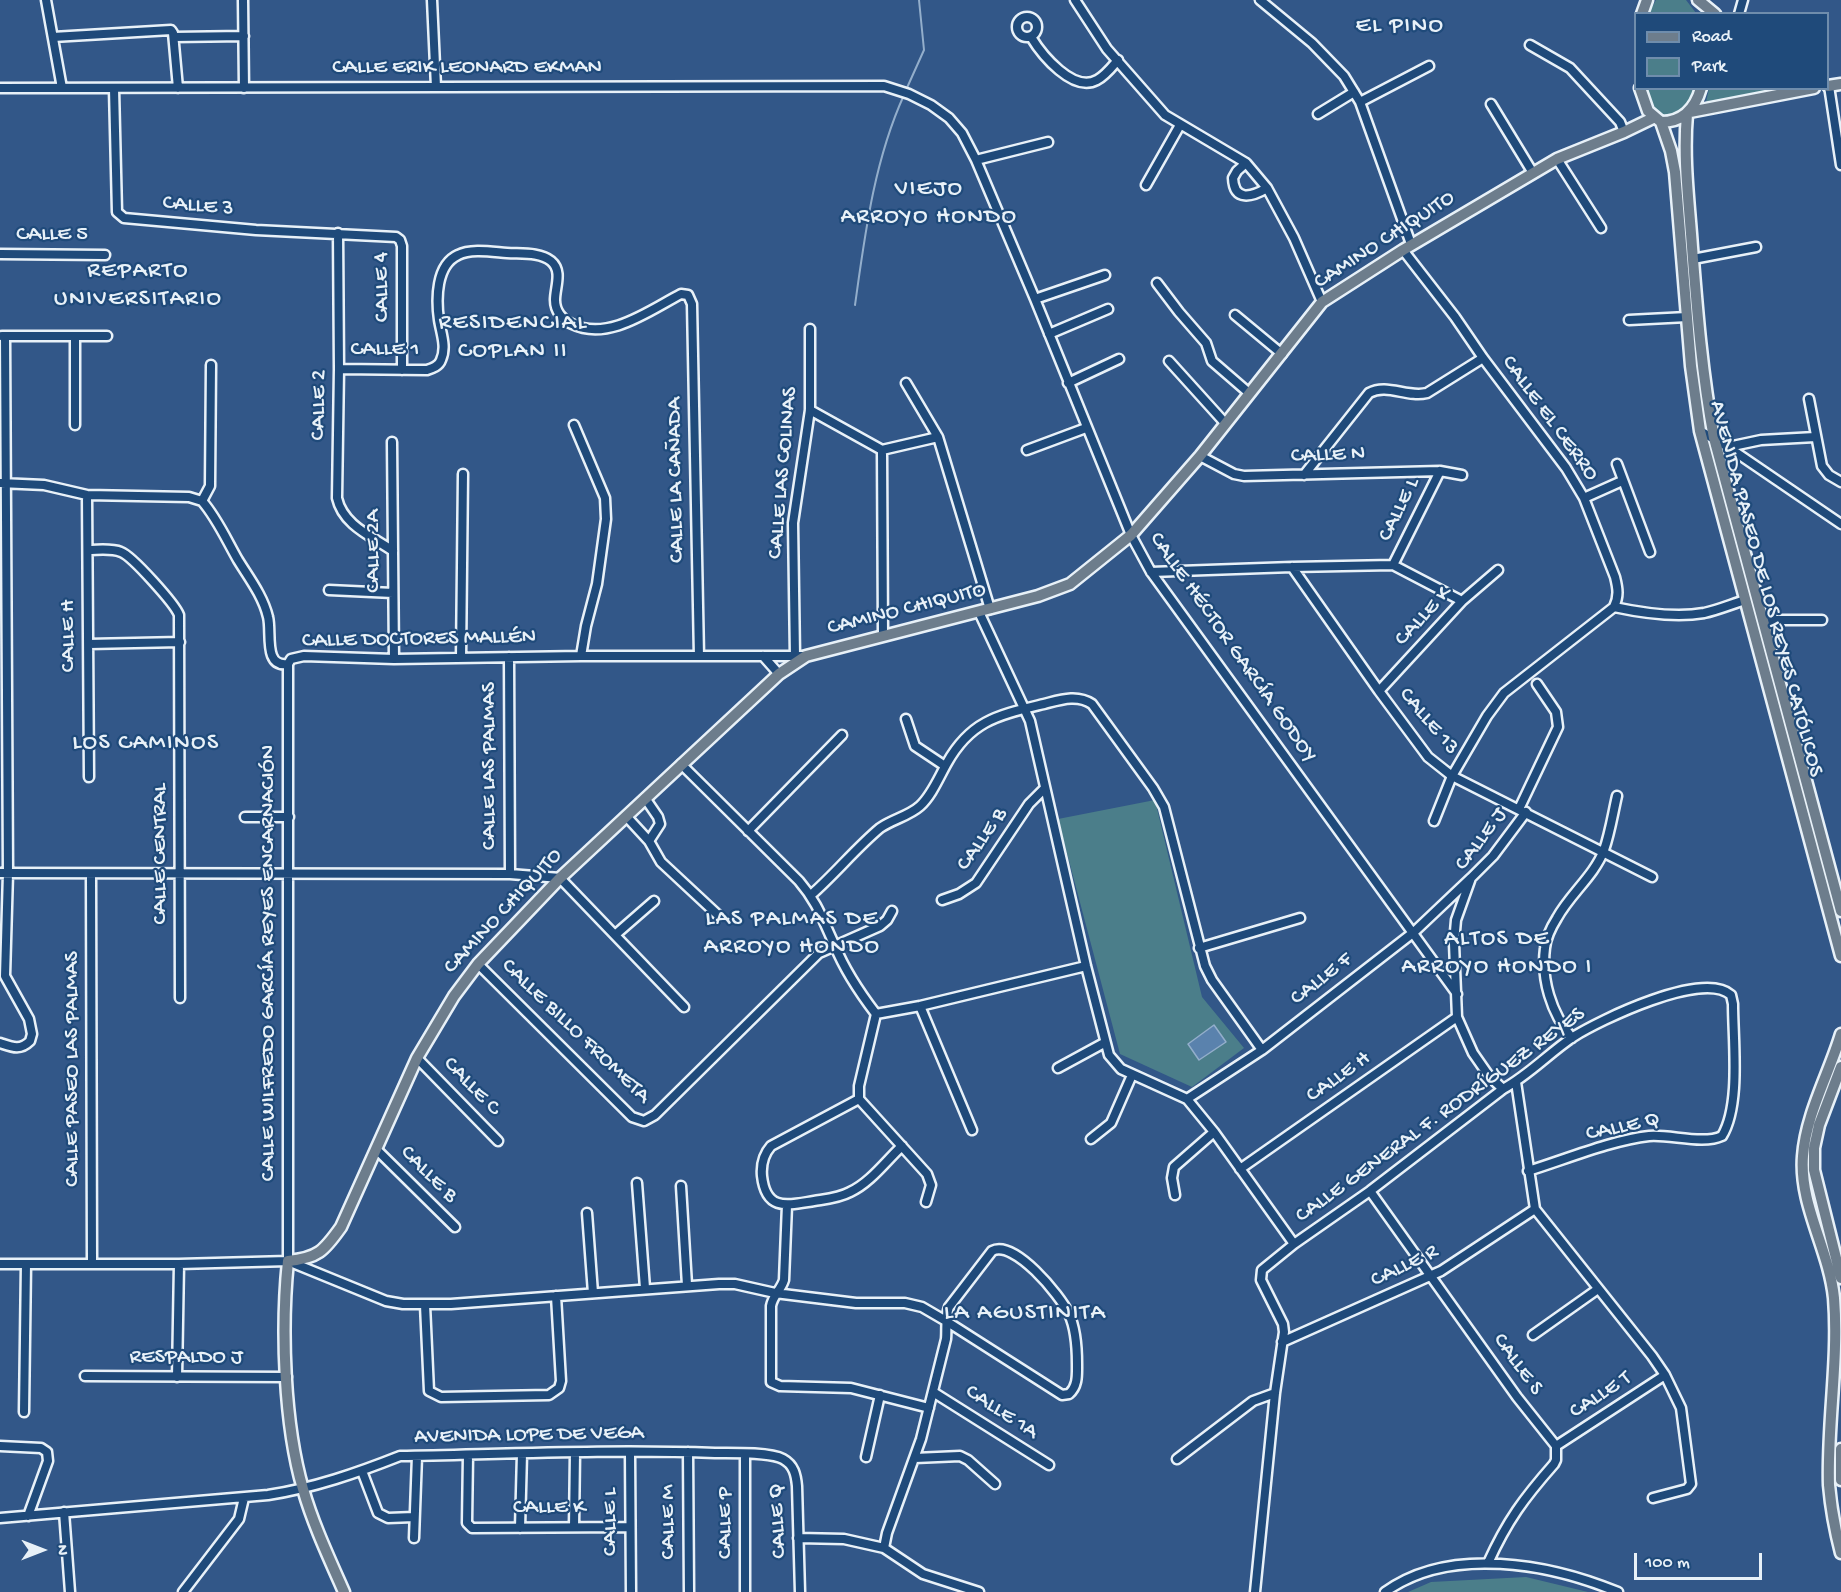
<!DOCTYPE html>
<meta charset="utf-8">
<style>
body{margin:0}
#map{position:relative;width:1841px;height:1592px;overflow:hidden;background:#325788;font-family:"Gochi Hand",sans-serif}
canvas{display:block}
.legend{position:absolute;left:1634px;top:12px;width:195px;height:78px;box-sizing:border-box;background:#1f4a7a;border:2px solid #6f8dac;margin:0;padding:8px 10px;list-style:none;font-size:18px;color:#e8f1f8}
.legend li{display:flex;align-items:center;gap:12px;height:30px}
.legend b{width:30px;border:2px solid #6f8dac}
.north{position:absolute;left:12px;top:1520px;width:60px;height:60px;-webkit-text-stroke:4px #1f4a7a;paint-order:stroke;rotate:90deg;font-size:16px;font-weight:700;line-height:24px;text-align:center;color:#e8f1f8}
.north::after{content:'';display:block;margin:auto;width:21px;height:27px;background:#e8f1f8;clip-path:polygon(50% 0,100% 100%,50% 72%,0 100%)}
.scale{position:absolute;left:1634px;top:1553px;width:128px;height:27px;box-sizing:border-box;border:3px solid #e8f1f8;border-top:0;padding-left:8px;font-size:18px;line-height:21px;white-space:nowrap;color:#e8f1f8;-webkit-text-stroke:4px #1f4a7a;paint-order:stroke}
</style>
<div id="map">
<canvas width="1841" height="1592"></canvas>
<ul class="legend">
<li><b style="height:8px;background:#6d7d8c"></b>Road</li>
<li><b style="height:16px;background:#4b7e8a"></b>Park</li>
</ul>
<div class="north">N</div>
<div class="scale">100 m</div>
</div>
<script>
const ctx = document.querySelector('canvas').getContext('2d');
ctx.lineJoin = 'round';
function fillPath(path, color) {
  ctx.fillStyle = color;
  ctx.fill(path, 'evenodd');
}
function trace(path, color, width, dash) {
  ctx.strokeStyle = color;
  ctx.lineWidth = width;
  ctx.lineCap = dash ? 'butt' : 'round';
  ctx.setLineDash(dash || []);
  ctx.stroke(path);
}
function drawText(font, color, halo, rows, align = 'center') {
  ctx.font = font + ' "Gochi Hand",sans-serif';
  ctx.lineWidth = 4.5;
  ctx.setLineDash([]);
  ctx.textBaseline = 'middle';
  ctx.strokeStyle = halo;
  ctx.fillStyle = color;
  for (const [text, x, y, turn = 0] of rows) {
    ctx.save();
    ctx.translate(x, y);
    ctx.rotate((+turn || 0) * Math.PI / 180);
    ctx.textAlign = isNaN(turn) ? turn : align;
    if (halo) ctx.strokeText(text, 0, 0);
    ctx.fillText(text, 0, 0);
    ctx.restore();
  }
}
fillPath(new Path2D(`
 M1656,0H1686L1696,13H1649Z
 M1644,89H1697C1691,104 1675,126 1656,110C1650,105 1647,96 1644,89Z
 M1709,89H1791L1706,102Z
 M1155,800L1202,997L1244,1048L1192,1087L1120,1054L1058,819Z
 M1526,1577L1588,1592H1408L1431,1582Z`), '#4b7e8a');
const water = new Path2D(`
 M1214,1025L1226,1042L1199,1060L1188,1044Z`);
fillPath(water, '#5a82ad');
trace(water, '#93aecb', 1.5);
trace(new Path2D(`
 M906,90L924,50L919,0
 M855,305C865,234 874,161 904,95`), '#93aecb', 2);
const minor = new Path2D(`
 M46,0L62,88
 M243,0L244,88
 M432,0L436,87
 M1075,0L1107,49L1165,115L1246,163L1267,188L1294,238L1322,302
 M1260,0L1312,43L1344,76L1360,102L1411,244
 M1739,14L1743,0
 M1017 27a10 10 0 1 1 20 0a10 10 0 1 1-20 0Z
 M53,37L171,30L173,33L178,88
 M174,37L244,36
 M1031,37C1042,55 1073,93 1097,80C1105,76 1112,67 1118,60
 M1530,45L1570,68L1620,122L1624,132
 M1829,86L1841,165
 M0,88L884,86L909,94L931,105L949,118L962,133L976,160L1035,299L1131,535L1151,572L1457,994
 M114,89L117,212L124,218L256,230L396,237L400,240L402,246V370
 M1360,102L1429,66
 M1491,104L1533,173
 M1318,114L1354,92
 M1557,159L1601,228
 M976,160L1048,142
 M1246,163L1237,171L1233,178C1234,202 1252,197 1267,188
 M1146,185L1180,125
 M338,233L339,369L337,498C343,525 371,536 393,551
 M1403,250L1455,317L1483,358L1566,468L1584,498L1615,577C1618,589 1619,596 1614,607L1504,693L1487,716L1452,776L1434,821
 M0,254L105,255
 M1693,259L1756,247
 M1157,283L1179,312L1206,343L1212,361L1249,393
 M1035,299L1105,275
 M1235,315L1282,354
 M1629,320L1687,317
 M1049,334L1108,309
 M2,336H107
 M75,336V425
 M1169,361L1225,423
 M339,369L427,370C433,368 439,366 441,360C447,347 441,333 439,320C436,299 436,265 458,255C471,248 493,252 507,253C521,254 540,252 551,261C563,271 555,287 555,300C555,311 562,320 572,324C608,342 650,310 681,294L688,295L692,304L699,656
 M906,383L938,437L990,609
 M1068,383L1119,359
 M1809,399L1822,466L1829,475L1841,482
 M810,410L882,450L938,437
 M574,425L605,498L606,519L597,584L586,626L581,656
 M1700,431L1728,447L1841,524
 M392,442L394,659
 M1728,447L1761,440L1815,437
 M882,450L883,635
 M1027,450L1086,428
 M1200,456L1234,474L1244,476L1440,471L1462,475
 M1617,464L1650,552
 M1304,475L1369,393C1387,383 1407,398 1427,393L1483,358
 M0,483L44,485L87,495L189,497L202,501C217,518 227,541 238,560C249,578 263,596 268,617C272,632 263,668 288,664L291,659L304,656L394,659L581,656H806
 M87,495L89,777
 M1584,498L1622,481
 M202,501L210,486L211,365
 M88,550C99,550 111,548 121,552C132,556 175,604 179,615L180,998
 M1393,565L1440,471
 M1292,567L1379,691L1428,757L1452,776L1652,877
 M1151,572L1292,567L1393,565L1462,601
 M329,590L393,593
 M1614,607C1642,613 1676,618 1704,613C1718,610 1732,604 1745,600
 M979,612L1030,721L1086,966L1109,1055L1121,1069L1187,1099L1214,1132L1294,1244
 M1763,620H1822
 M89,644L180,642
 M763,656L779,674
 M795,656L793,523L810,410V329
 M509,657L510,874
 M461,658L463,474
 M288,664V1261
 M1379,691L1462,601L1498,570
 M906,719L915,746L945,766
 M681,764L799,881C818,903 823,921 835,946C845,971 860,993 876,1014L859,1086V1099L927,1174L931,1185L926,1202
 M645,798L658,817L660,824L649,841
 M1519,809L1558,727L1556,712L1537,684
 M626,816L649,841L661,862L719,916
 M245,817H289
 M748,831L842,735
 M0,873L510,874L560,878L684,1007
 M91,874L92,1264
 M811,895C835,874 856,848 880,828C893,819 909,816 920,806C932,795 939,777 947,763C971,720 999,715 1044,704C1060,700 1077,694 1092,704L1153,788L1164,807L1205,966L1212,980L1262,1050
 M942,900L959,894L976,883L1029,804L1044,789
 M615,935L654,901
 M1199,948L1300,918
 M478,964L632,1117L644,1121L655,1115L819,953L880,926L887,920L892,911
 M920,1006L972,1130
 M876,1014L920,1006L1086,966
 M1572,1038C1551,1013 1541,979 1545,948C1546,938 1552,926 1557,918C1570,894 1594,876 1604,850C1610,833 1613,813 1617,796
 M0,1043C12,1047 20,1051 30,1041L32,1034L29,1019L5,976L8,873L5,336
 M417,1058L498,1141
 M1058,1068L1104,1043
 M1516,1082L1535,1209L1652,1356L1665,1375L1681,1408L1691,1484L1687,1489L1653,1498
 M1503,1089L1489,1076L1473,1053L1457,1017L1454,943L1456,920L1471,878L1493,856L1526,812
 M859,1099L771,1146C764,1154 761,1165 762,1176C766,1212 788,1205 814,1201C826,1199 839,1198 850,1192C870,1183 886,1161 902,1146
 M1187,1099L1262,1050L1414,932L1471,878
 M1091,1139L1111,1123L1132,1075
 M376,1149L455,1227
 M1240,1169L1457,1017
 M637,1183L645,1288
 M681,1186L687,1285
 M1370,1191L1517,1397L1556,1446V1460L1554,1464C1524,1498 1507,1521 1488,1563
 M1175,1195L1172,1178L1174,1167L1214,1132
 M787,1205L784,1280C781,1290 773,1295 771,1306V1382L780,1386L851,1388L929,1408
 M587,1213L593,1293
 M0,1264H179L288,1261L386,1301L403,1304H451L719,1284H735L775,1293L856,1303H905L922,1307L946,1321L1062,1395L1069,1394C1078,1386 1077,1375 1077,1364C1077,1348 1076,1329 1069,1314C1060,1295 1014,1239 992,1251L949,1307C945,1318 947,1329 946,1339L921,1439L887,1533L884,1548
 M425,1305L429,1391L441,1397L549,1395L559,1388L561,1381L556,1296
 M1533,1335L1598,1289
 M1282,1342L1441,1271L1535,1209
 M85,1376L287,1377
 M177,1377L179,1264
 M933,1392L1049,1465
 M24,1412L26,1264
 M0,1446L41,1448L47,1452L48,1461L28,1516
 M1556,1446L1665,1375
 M688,1452L689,1592
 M630,1453L631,1592
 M745,1454V1592
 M468,1455L467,1523L472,1528L629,1527
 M866,1457L880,1395
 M915,1458L960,1456L968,1460L995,1484
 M1177,1459L1253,1401L1275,1393
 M362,1471L378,1513L388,1518L414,1517
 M64,1512L70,1592
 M0,1518L268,1495C314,1488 357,1473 400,1456C505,1454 611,1449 715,1453C732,1453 770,1452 783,1459C794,1465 796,1475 797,1486L800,1592
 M574,1527L575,1453
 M520,1528L522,1454
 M414,1538L417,1456
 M798,1538L844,1539L884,1548L923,1574L979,1592
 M183,1592L239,1519L244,1498
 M1255,1592L1275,1393L1284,1332L1283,1324L1261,1280L1262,1270L1294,1244L1370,1191L1503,1089C1529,1075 1549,1053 1573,1037C1600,1020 1703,970 1731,995L1733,1004C1733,1041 1741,1105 1722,1136C1703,1145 1670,1134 1649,1136C1612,1140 1564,1160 1528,1171
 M1385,1592C1450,1545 1550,1564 1618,1592`);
const major = new Path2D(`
 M1698,0L1715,14
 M1642,14L1647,0
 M1828,86L1841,84
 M1640,88L1648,111L1661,122C1683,122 1695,109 1701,88
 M1690,112L1814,88
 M1687,114C1683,159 1689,203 1692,247C1697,311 1702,375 1714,438L1841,911
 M1661,122L1671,151L1675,172L1691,366L1700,431L1841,956
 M1841,1034C1829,1074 1806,1114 1803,1156C1799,1205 1829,1249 1834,1298C1839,1360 1827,1423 1829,1485C1831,1508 1835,1530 1841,1553
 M1841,1067L1819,1125L1814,1148V1170L1841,1278
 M1841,1449V1480
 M344,1592C329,1558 313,1524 303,1489C284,1424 281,1329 288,1261C318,1258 324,1251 341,1227L417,1058L454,996L478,964L560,878L779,674L806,656L1038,596L1070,584L1131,535L1200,456L1322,302L1403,250L1557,159L1624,132L1653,118`);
trace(minor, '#e8f1f8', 13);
trace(major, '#e8f1f8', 15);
trace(minor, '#1f4a7a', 8);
trace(major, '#6d7d8c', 10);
drawText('22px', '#e8f1f8', '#1f4a7a', [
 ["CALLE ERIK LEONARD EKMAN",467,69],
 ["CALLE 3",198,207,5],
 ["CALLE 5",52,236],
 ["CAMINO CHIQUITO",1385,241,-33],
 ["CALLE 4",383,287,-91],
 ["CALLE 1",385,351],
 ["CALLE 2",320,405,-89],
 ["CALLE EL CERRO",1549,419,54],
 ["CALLE N",1328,456,-2],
 ["CALLE LAS COLINAS",784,473,-85],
 ["CALLE LA CAÑADA",677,480,-91],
 ["CALLE L",1400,510,-64],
 ["CALLE 2A",375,551,-90],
 ["AVENIDA PASEO DE LOS REYES CATÓLICOS",1765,589,75],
 ["CAMINO CHIQUITO",907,610,-14],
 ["CALLE K",1424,617,-47],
 ["CALLE H",70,636,-90],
 ["CALLE DOCTORES MALLÉN",419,640,-1],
 ["CALLE HÉCTOR GARCÍA GODOY",1232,648,55],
 ["CALLE 13",1428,722,50],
 ["CALLE LAS PALMAS",491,766,-90],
 ["CALLE B",983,840,-55],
 ["CALLE J",1482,840,-53],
 ["CALLE CENTRAL",162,854,-90],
 ["CAMINO CHIQUITO",504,912,-47],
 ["CALLE WILFREDO GARCÍA REYES ENCARNACIÓN",270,963,-90],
 ["CALLE F",1322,980,-38],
 ["CALLE BILLO FROMETA",575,1032,44],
 ["CALLE PASEO LAS PALMAS",74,1069,-90],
 ["CALLE H",1339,1078,-35],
 ["CALLE C",471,1087,46],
 ["CALLE GENERAL F. RODRÍGUEZ REYES",1441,1116,-36],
 ["CALLE Q",1623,1128,-12],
 ["CALLE B",428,1175,45],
 ["CALLE R",1405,1267,-26],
 ["RESPALDO J",186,1359],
 ["CALLE S",1517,1365,54],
 ["CALLE T",1601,1396,-33],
 ["CALLE 1A",1001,1413,33],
 ["AVENIDA LOPE DE VEGA",529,1436,-1],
 ["CALLE K",549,1509],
 ["CALLE Q",779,1521,-93],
 ["CALLE L",612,1522,-90],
 ["CALLE M",670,1522,-90],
 ["CALLE P",727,1523,-90]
]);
ctx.letterSpacing = '1.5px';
drawText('24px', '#e8f1f8', '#1f4a7a', [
 ["EL PINO",1400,27],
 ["VIEJO",929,190],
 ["ARROYO HONDO",929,218],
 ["REPARTO",138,272],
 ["UNIVERSITARIO",138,300],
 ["RESIDENCIAL",513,324],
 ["COPLAN II",513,352],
 ["LOS CAMINOS",146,744],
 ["LAS PALMAS DE",792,920],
 ["ARROYO HONDO",792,948],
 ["ALTOS DE",1497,940],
 ["ARROYO HONDO I",1497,968],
 ["LA AGUSTINITA",1025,1314]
]);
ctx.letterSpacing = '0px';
</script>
